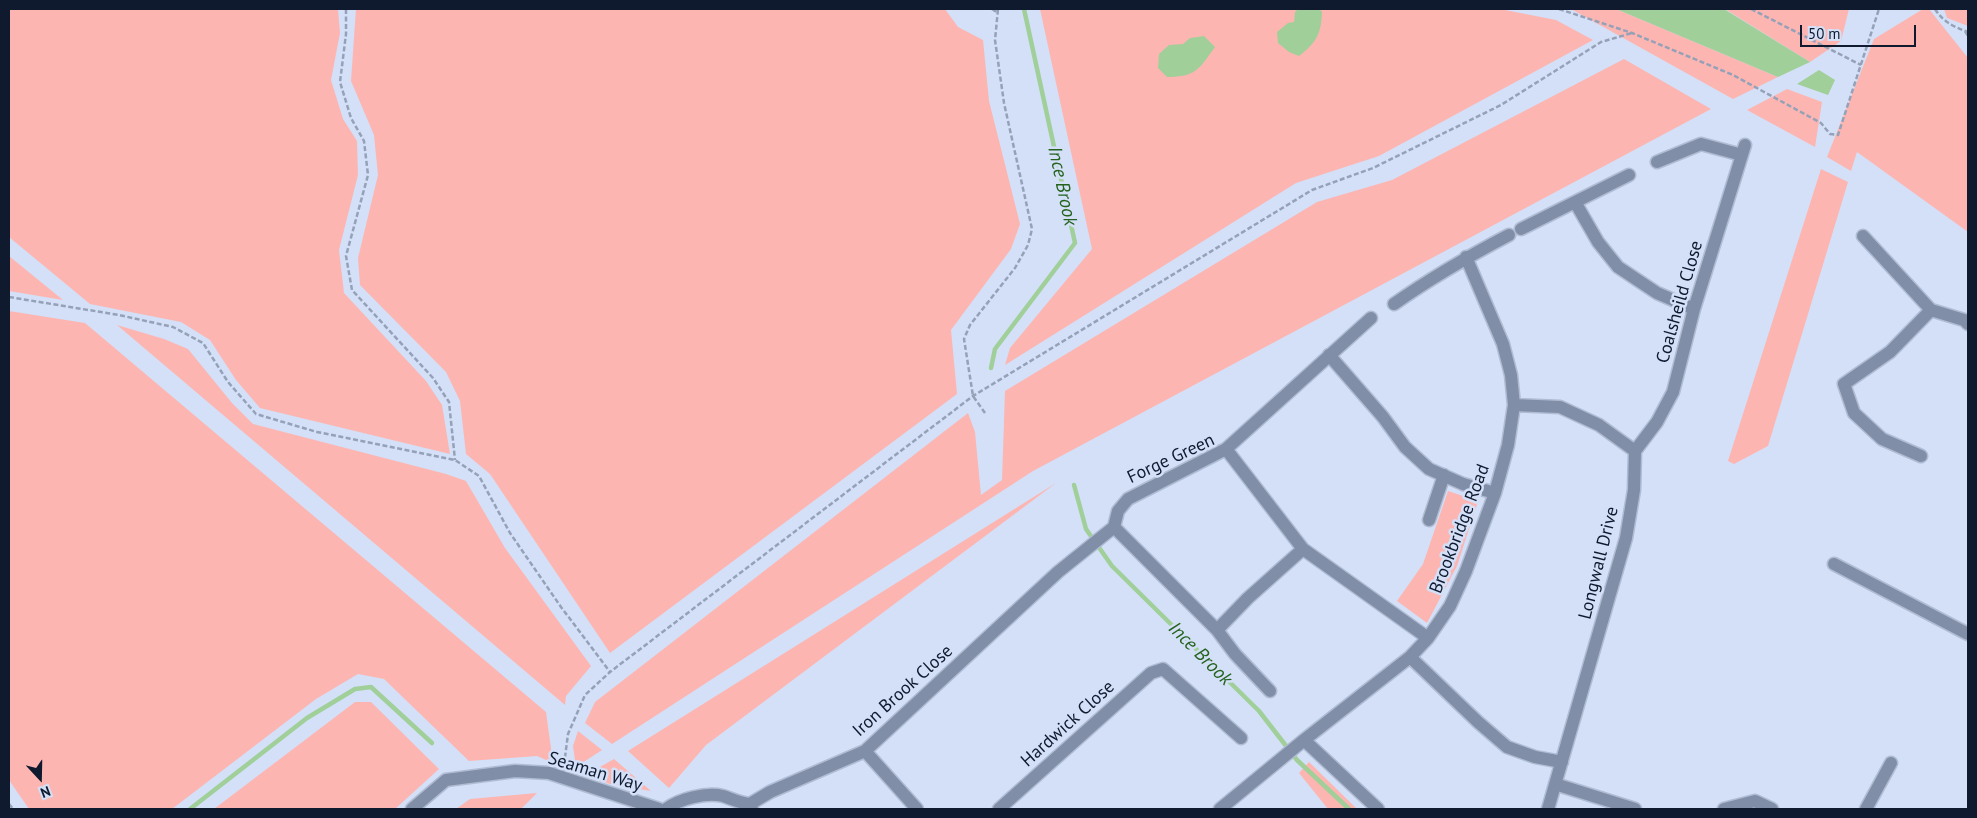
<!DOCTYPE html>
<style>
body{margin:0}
#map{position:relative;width:1977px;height:818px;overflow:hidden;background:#d3e0f7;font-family:"PT Sans",sans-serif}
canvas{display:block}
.frame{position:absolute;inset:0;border:10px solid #0f1a2f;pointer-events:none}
.north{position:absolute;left:15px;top:753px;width:50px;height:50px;-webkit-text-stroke:4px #d3e0f7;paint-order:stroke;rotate:159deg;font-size:14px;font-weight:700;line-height:20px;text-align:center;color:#0f1a2f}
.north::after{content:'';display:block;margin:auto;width:18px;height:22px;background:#0f1a2f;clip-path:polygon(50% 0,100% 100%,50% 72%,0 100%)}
.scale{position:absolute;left:1800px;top:25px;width:116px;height:22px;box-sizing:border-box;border:2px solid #0f1a2f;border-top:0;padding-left:6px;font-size:15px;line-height:18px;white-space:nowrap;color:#0f1a2f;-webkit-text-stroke:4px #d3e0f7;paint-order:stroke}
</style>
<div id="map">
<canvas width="1977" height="818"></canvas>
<div class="frame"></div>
<div class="north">N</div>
<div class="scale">50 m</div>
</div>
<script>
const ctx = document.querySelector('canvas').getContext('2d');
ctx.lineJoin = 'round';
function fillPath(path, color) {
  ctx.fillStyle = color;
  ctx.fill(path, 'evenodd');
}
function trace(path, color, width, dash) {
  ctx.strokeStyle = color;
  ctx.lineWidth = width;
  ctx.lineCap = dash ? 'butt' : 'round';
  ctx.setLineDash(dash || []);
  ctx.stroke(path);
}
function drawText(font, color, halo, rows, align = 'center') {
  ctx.font = font + ' "PT Sans",sans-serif';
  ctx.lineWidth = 5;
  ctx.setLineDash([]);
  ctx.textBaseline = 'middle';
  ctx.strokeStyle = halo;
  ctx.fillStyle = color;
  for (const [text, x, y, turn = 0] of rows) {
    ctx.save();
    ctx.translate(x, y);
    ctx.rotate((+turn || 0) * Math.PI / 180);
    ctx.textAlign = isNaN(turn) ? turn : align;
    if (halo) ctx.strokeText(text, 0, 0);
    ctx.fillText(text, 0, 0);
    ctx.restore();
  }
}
fillPath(new Path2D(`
 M9,9H338L340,33L331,80L343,119L357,141L358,175L339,250L344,293L426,381L442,405L450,454L260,408L236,380L210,340L181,322L90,304L9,237Z
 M356,9H945L958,27L983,40L989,101L1020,224L1011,249L951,330L957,394L610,653L490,474L466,454L460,401L446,372L360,285L358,258L378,175L374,135L351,81Z
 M1040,9H1500L1556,20L1593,40L1379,156L1296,183L1005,365L1010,348L1092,249Z
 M1571,9H1616L1778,77L1733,99Z
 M1725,9H1849L1841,41L1810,62Z
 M1923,9H1929L1968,58V232L1857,152L1851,171L1827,157L1874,39Z
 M1944,9H1968V26L1947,18Z
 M1624,59L1711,109L1033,471L612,744L585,723L595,702L968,413L975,432L981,495L1002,480L1005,391L1317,202L1392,180Z
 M1787,89L1822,102L1815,147L1747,110Z
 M1821,169L1848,182L1768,446L1734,464L1728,461Z
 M9,256L63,300L9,291Z
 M9,311L85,323L546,712L553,763L537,756L469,761L384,679L358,674L316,699L172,809H29L9,780Z
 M117,325L164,339L188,349L232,403L253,424L446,474L466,481L505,548L591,666L566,696L565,705Z
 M1056,483L706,745L669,788L628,751Z
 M1448,491L1478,501L1457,566L1427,623L1397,601L1423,564Z
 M355,702H371L439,769L395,809H214Z
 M578,731L602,750L576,767L573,746Z
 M614,759L651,791L610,784L584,776Z
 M1309,762L1357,809H1328L1299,773Z
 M537,793L521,809H456L470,799Z`), '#fdb5b2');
fillPath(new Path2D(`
 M1298,9H1319L1322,12C1321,34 1317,42 1299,56L1289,52L1278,43L1277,32L1288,23L1294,22L1295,12Z
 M1616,9H1724L1810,62L1778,77Z
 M1204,36L1215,47C1199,69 1196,77 1167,77L1158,68L1159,54L1169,45L1183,44L1190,38Z
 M1819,70L1835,80L1828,95L1797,84Z`), '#a0cf99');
trace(new Path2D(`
 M991,368L995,349L1075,243L1024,9
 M1074,485L1086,529L1112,566L1259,711L1297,760L1349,809
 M190,809L307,718L355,689L371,687L432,743`), '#a0cf99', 4.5);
const minor = new Path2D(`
 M1657,162L1701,144L1742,155
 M1575,202L1598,242L1618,267L1657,293L1694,309
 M1521,229L1629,175
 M1863,236L1931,310L1964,320L1968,324
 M1394,304C1431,278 1469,256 1509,235
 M1329,355L1383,417L1405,447L1429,469L1463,484L1495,493
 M1514,405L1560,407L1599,425L1635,451L1634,490L1626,538L1548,809
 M1226,449L1371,318
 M1635,451L1657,422L1673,392L1694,309L1745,145
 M1921,456L1882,439L1854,413L1844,384L1890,352L1931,310
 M1429,520L1444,475
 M1114,527L1217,630
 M1834,564L1968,634
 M1410,657L1478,722L1507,747L1535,757L1562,762
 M1270,691L1235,654L1217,630L1248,598L1303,549
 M1304,740L1378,809
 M865,751L917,809
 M1555,784L1635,809
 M750,804L770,792L865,751L1058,572L1114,527L1118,511L1128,499L1226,449L1303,549L1428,638
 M412,809L446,780L515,771L549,773L659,809
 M666,809C679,799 706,792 723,796C732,799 740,803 750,804L752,809
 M999,809L1151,673L1163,669L1241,738
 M1220,809L1304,740L1410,657L1428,638L1450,606L1466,571L1495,493L1508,445L1514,405L1511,375L1503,344L1466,257
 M1724,809L1755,801L1772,809
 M1866,809L1891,763`);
trace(minor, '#b0bcd3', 15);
trace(new Path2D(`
 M346,9V34L340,82L351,118L364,141L368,175L346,256L352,290L433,378L449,402L455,460
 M992,9L998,13
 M1559,9L1632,33L1733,75L1821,123L1830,134L1838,135L1879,9
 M1751,9L1861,65
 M1935,9C1943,22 1954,27 1968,32
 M1965,31L1968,36
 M9,297L119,315L173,327L203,343L228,382L256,414L317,432L455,460L479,476L510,533L561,607L610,672
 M985,413L973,396L964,339L970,325L1015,268L1028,245L1032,229L1004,103L995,40L998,9
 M564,765L568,734L585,695L610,672L973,396L1312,190L1373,168L1501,105L1601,42L1632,33
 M9,804L13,809`), '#95a1b7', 2.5, [5, 2.5]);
trace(minor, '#808ea7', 12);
drawText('18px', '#0f1a2f', '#d3e0f7', [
 ["Coalsheild Close",1680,302,-74],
 ["Forge Green",1171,459,-25],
 ["Brookbridge Road",1460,529,-69],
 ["Longwall Drive",1599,563,-76],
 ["Iron Brook Close",903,691,-42],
 ["Hardwick Close",1068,724,-42],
 ["Seaman Way",595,772,17]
]);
drawText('italic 19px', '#24621d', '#d3e0f7', [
 ["Ince Brook",1062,186,78],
 ["Ince Brook",1200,654,45]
]);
</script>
